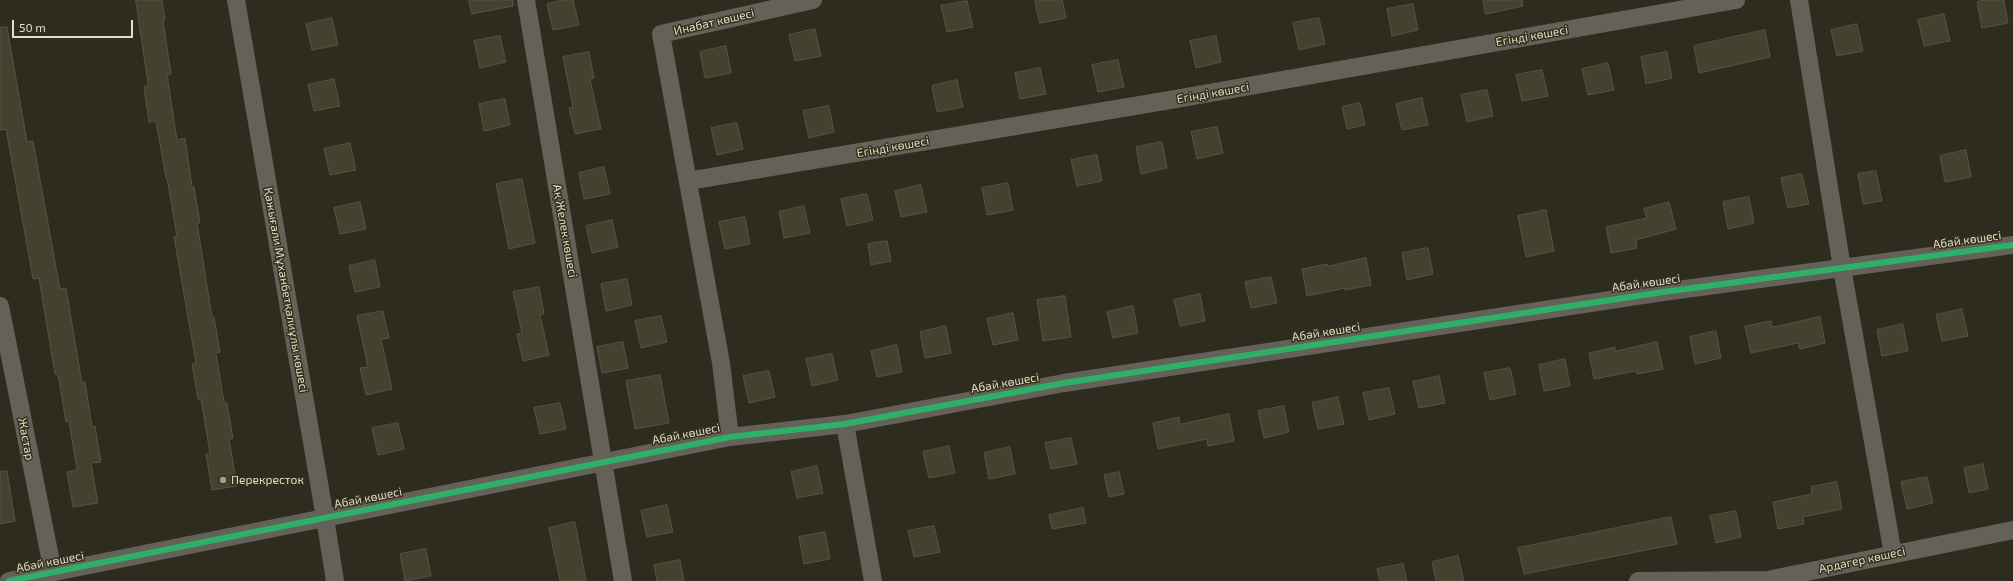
<!DOCTYPE html>
<meta charset="utf-8">
<style>
body{margin:0}
#map{position:relative;width:2013px;height:581px;overflow:hidden;background:#2e2c1f;font-family:"Exo 2",sans-serif}
canvas{display:block}
.scale{position:absolute;left:12px;top:20px;width:121px;height:18px;box-sizing:border-box;border:2px solid #dfddcf;border-top:0;padding-left:5px;font-size:12px;line-height:14px;white-space:nowrap;color:#dfddcf;-webkit-text-stroke:3px #343019;paint-order:stroke}
</style>
<div id="map">
<canvas width="2013" height="581"></canvas>
<div class="scale">50 m</div>
</div>
<script>
const ctx = document.querySelector('canvas').getContext('2d');
ctx.lineJoin = 'round';
function fillPath(path, color) {
  ctx.fillStyle = color;
  ctx.fill(path, 'evenodd');
}
function trace(path, color, width, dash) {
  ctx.strokeStyle = color;
  ctx.lineWidth = width;
  ctx.lineCap = dash ? 'butt' : 'round';
  ctx.setLineDash(dash || []);
  ctx.stroke(path);
}
function drawText(font, color, halo, rows, align = 'center') {
  ctx.font = font + ' "Exo 2",sans-serif';
  ctx.lineWidth = 3;
  ctx.setLineDash([]);
  ctx.textBaseline = 'middle';
  ctx.strokeStyle = halo;
  ctx.fillStyle = color;
  for (const [text, x, y, turn = 0] of rows) {
    ctx.save();
    ctx.translate(x, y);
    ctx.rotate((+turn || 0) * Math.PI / 180);
    ctx.textAlign = isNaN(turn) ? turn : align;
    if (halo) ctx.strokeText(text, 0, 0);
    ctx.fillText(text, 0, 0);
    ctx.restore();
  }
}
const building = new Path2D(`
 M136,0H162L165,20L163,21L171,74L167,75L177,140L185,138L192,187H194L200,223H197L212,317H214L220,352L216,353L224,403H227L233,438L229,439L237,486L212,490L206,454L210,453L201,399H198L192,364L196,363L174,237L177,236L167,178H166L156,121L149,122L144,87L148,86Z
 M469,0H513V6L472,14Z
 M564,0H573L579,25L553,30L547,4Z
 M1035,0H1062L1066,18L1040,23Z
 M1483,0H1522L1523,6L1486,14Z
 M1985,0H2004L2008,23L1982,28L1977,2Z
 M967,1L973,27L947,32L941,6Z
 M1413,4L1418,30L1392,36L1387,9Z
 M1944,14L1950,41L1924,46L1918,20Z
 M332,18L338,45L312,50L306,24Z
 M1319,18L1325,44L1299,50L1293,23Z
 M1857,24L1863,51L1837,56L1831,30Z
 M7,27L27,142L33,141L60,289L66,288L82,383L85,382L92,427L95,426L101,462L91,463L98,503L73,507L67,472L77,470L69,421L66,422L58,374H55L39,278L33,279L6,129L0,130V28Z
 M815,29L821,56L795,61L789,35Z
 M1765,30L1770,57L1699,73L1694,46Z
 M500,36L506,62L480,68L474,41Z
 M1216,36L1221,62L1196,68L1190,41Z
 M726,46L731,73L705,78L700,52Z
 M589,52L594,78L590,79L601,129L575,134L569,108L573,107L563,57Z
 M1667,52L1672,78L1646,84L1641,57Z
 M1118,60L1124,87L1098,92L1092,65Z
 M1608,63L1614,90L1588,95L1582,69Z
 M1040,68L1046,94L1020,99L1015,73Z
 M1542,70L1548,96L1522,101L1516,75Z
 M334,79L340,106L314,111L308,85Z
 M957,80L963,107L937,112L932,86Z
 M1487,90L1493,116L1467,122L1461,95Z
 M1422,98L1428,125L1402,130L1396,104Z
 M505,99L510,125L484,131L479,104Z
 M1360,103L1365,125L1347,129L1342,107Z
 M829,106L834,132L809,138L803,111Z
 M737,123L743,149L717,155L711,128Z
 M1217,127L1223,153L1197,159L1191,132Z
 M1162,142L1167,168L1141,174L1136,147Z
 M350,143L356,170L330,175L324,149Z
 M1966,150L1971,177L1945,182L1940,156Z
 M1097,155L1102,181L1077,186L1071,160Z
 M604,167L610,194L584,199L579,173Z
 M1876,171L1882,201L1863,204L1858,174Z
 M1802,174L1809,204L1788,208L1781,178Z
 M522,179L535,243L509,249L496,184Z
 M1008,183L1013,210L987,215L982,188Z
 M921,185L927,212L901,217L895,191Z
 M867,194L873,220L847,226L841,199Z
 M1749,197L1754,223L1728,229L1723,202Z
 M360,202L366,229L340,234L334,208Z
 M1669,202L1676,229L1636,240L1637,248L1611,253L1606,227L1647,218L1644,209Z
 M804,206L810,233L784,238L779,212Z
 M1546,210L1554,251L1526,257L1518,216Z
 M745,217L750,244L725,249L719,222Z
 M612,220L618,247L592,253L586,226Z
 M887,241L891,261L871,265L868,244Z
 M1428,248L1433,274L1407,280L1402,253Z
 M1366,258L1371,285L1345,290V288L1307,296L1302,269L1327,264L1328,266Z
 M375,260L380,287L355,292L349,266Z
 M1271,277L1277,303L1251,308L1245,282Z
 M627,279L632,305L606,311L601,284Z
 M539,287L544,314L540,315L549,355L523,361L517,334L522,333L513,292Z
 M1200,294L1205,321L1180,326L1174,300Z
 M1065,296L1071,337L1043,341L1037,300Z
 M1133,306L1138,333L1113,338L1107,312Z
 M1962,309L1968,336L1942,341L1936,315Z
 M383,311L389,338L381,339L392,389L366,395L360,368L368,367L357,316Z
 M1013,313L1018,340L993,345L987,319Z
 M661,316L667,342L641,348L635,321Z
 M1820,317L1825,343L1800,349L1798,343L1751,353L1745,326L1771,321L1772,327Z
 M1903,324L1908,351L1882,356L1877,330Z
 M946,326L951,353L925,358L920,332Z
 M1716,331L1721,358L1695,364L1690,337Z
 M623,342L628,368L602,373L597,347Z
 M1657,342L1663,369L1637,374L1636,371L1594,379L1589,353L1615,347V351Z
 M897,345L902,372L877,377L871,351Z
 M832,354L838,380L812,386L806,359Z
 M1565,359L1570,386L1544,391L1539,365Z
 M1510,368L1516,394L1490,400L1484,373Z
 M769,371L775,397L749,403L743,376Z
 M660,375L669,423L635,429L626,381Z
 M1439,376L1445,403L1419,408L1413,382Z
 M1389,388L1395,414L1369,420L1363,393Z
 M1338,397L1344,424L1318,429L1312,403Z
 M560,403L566,429L540,434L534,408Z
 M1284,406L1289,432L1264,438L1258,411Z
 M1229,414L1234,441L1208,446L1207,439L1158,449L1153,423L1179,417L1180,424Z
 M398,423L404,449L378,455L372,428Z
 M1071,438L1077,464L1051,469L1045,443Z
 M949,446L955,473L929,478L923,452Z
 M1010,447L1015,474L989,479L984,453Z
 M1983,464L1988,489L1969,493L1964,468Z
 M817,466L823,493L797,498L791,472Z
 M7,471L15,521L0,524V472Z
 M1119,472L1124,494L1109,497L1104,475Z
 M1927,477L1933,503L1907,509L1901,482Z
 M1837,482L1842,509L1803,517L1804,524L1778,529L1773,502L1812,494L1811,487Z
 M667,505L673,532L647,537L641,511Z
 M1083,508L1086,523L1052,529L1049,515Z
 M1736,511L1741,537L1716,543L1710,516Z
 M1671,517L1677,544L1524,574L1518,548Z
 M575,522L586,581H560L549,528Z
 M934,526L940,552L914,557L908,531Z
 M825,532L830,559L804,564L799,537Z
 M426,549L431,576L405,581L400,554Z
 M1458,556L1464,581H1436L1432,562Z
 M680,560L684,581H657L654,565Z
 M1403,564L1407,581H1380L1377,569Z`);
fillPath(building, '#44412f');
trace(building, '#555348', 1);
trace(new Path2D(`
 M236,0L325,518L335,581
 M526,0L623,581
 M1799,0L1842,268L1893,554
 M688,181L1170,100L1736,0
 M0,306L53,572
 M845,424L873,581
 M730,437L721,363L661,34L813,0
 M9,581L730,437L845,424L1064,383L1663,292L2013,245
 M1638,581L1767,580L2013,530`), '#646258', 18);
trace(new Path2D(`
 M9,581L730,437L845,424L1064,383L1663,292L2013,245`), '#2db169', 6);
for (const [x, y, r, color] of [
 [223,480,4,"#a19f91"]
]) {
  const dot = new Path2D();
  dot.arc(x, y, r, 0, 2 * Math.PI);
  ctx.fillStyle = color;
  ctx.fill(dot);
  trace(dot, '#343019', 1.5);
}
drawText('12px', '#dfddcf', '#343019', [
 ["Инабат көшесі",714,22,-13],
 ["Егінді көшесі",1532,36,-10],
 ["Егінді көшесі",1213,93,-10],
 ["Егінді көшесі",893,147,-10],
 ["Ақ Желек көшесі",565,231,80],
 ["Абай көшесі",1967,240,-8],
 ["Абай көшесі",1646,283,-8],
 ["Қажығали Мұханбетқалиұлы көшесі",286,290,80],
 ["Абай көшесі",1326,332,-9],
 ["Абай көшесі",1005,383,-10],
 ["Абай көшесі",686,434,-11],
 ["Жастар",26,439,79],
 ["Абай көшесі",368,498,-11],
 ["Ардагер көшесі",1862,560,-12],
 ["Абай көшесі",50,562,-11]
]);
drawText('12px', '#dfddcf', '#343019', [
 ["Перекресток",231,480]
], 'left');
</script>
